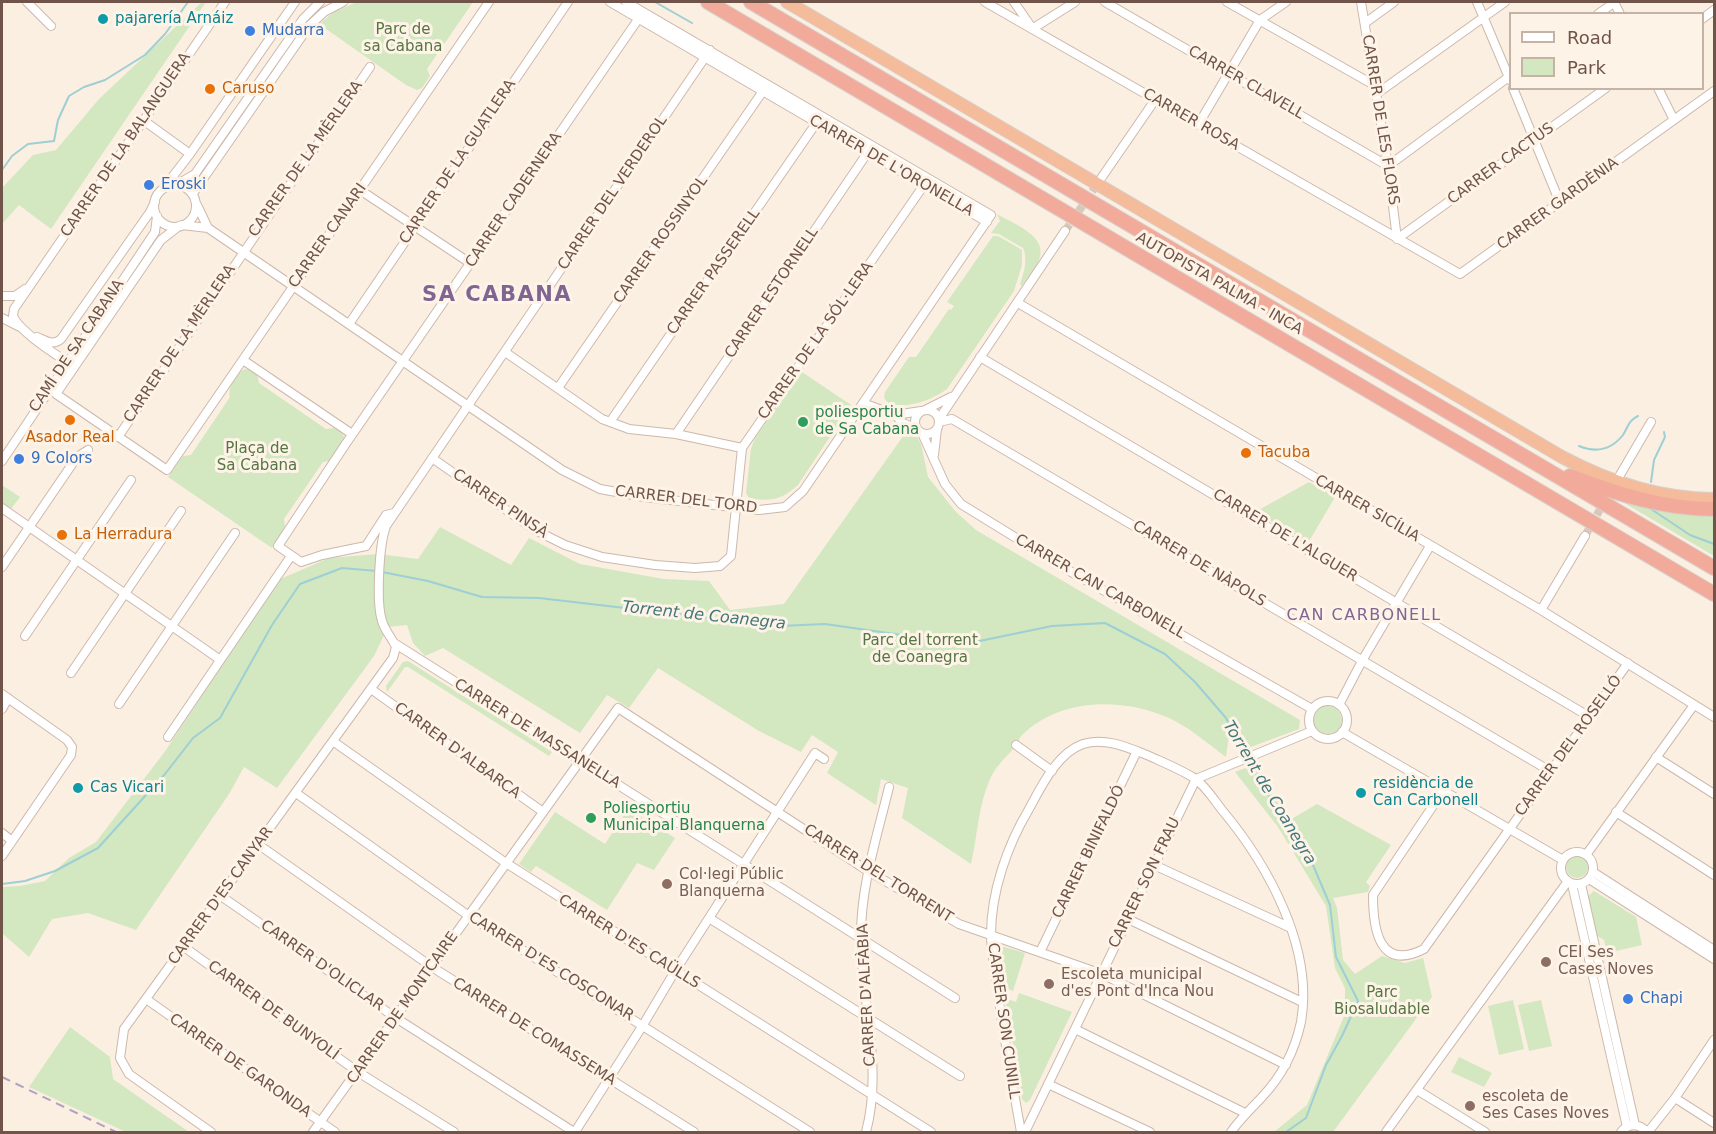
<!DOCTYPE html>
<meta charset="utf-8">
<style>
body{margin:0}
#map{position:relative;width:1716px;height:1134px;overflow:hidden;background:#fbefe1;font-family:"DejaVu Sans",sans-serif}
canvas{display:block}
.frame{position:absolute;inset:0;border:3px solid #705449;pointer-events:none}
.legend{position:absolute;left:1509px;top:12px;width:195px;height:78px;box-sizing:border-box;background:#fef3e7;border:2px solid #c5b3a8;margin:0;padding:8px 10px;list-style:none;font-size:18px;color:#705449}
.legend li{display:flex;align-items:center;gap:12px;height:30px}
.legend b{width:30px;border:2px solid #c5b3a8}
</style>
<div id="map">
<canvas width="1716" height="1134"></canvas>
<div class="frame"></div>
<ul class="legend">
<li><b style="height:8px;background:#fff"></b>Road</li>
<li><b style="height:16px;background:#d3e7c1"></b>Park</li>
</ul>
</div>
<script>
const ctx = document.querySelector('canvas').getContext('2d');
ctx.lineJoin = 'round';
function fillPath(path, color) {
  ctx.fillStyle = color;
  ctx.fill(path, 'evenodd');
}
function trace(path, color, width, dash) {
  ctx.strokeStyle = color;
  ctx.lineWidth = width;
  ctx.lineCap = dash ? 'butt' : 'round';
  ctx.setLineDash(dash || []);
  ctx.stroke(path);
}
function drawText(font, color, halo, rows, align = 'center') {
  ctx.font = font + ' "DejaVu Sans",sans-serif';
  ctx.lineWidth = 6;
  ctx.setLineDash([]);
  ctx.textBaseline = 'middle';
  ctx.strokeStyle = halo;
  ctx.fillStyle = color;
  for (const [text, x, y, turn = 0] of rows) {
    ctx.save();
    ctx.translate(x, y);
    ctx.rotate((+turn || 0) * Math.PI / 180);
    ctx.textAlign = isNaN(turn) ? turn : align;
    if (halo) ctx.strokeText(text, 0, 0);
    ctx.fillText(text, 0, 0);
    ctx.restore();
  }
}
fillPath(new Path2D(`
 M202,2H206L51,229L19,205L2,224V188L33,155L56,150L99,99Z
 M357,2H473L427,69L430,76L422,88L417,90L406,85L319,24L334,12Z
 M997,214C1014,224 1051,237 1038,262C1034,270 1027,278 1022,286L1020,284C1024,273 1028,259 1023,248L999,234L991,233L1000,221Z
 M993,236H998L1022,250V265L1014,291L947,389C932,400 908,409 889,404L884,398L885,392L909,357H916L949,309L951,310L954,306L947,302Z
 M245,369L251,370L257,374L259,383L326,429L335,428C341,432 345,434 344,441L331,461L323,462L284,519L285,528L272,548L168,477L183,456L191,455L230,397C227,387 236,374 245,369Z
 M802,372L851,405L798,485C781,500 771,502 749,498L746,493L751,449L755,438Z
 M911,425L921,444L928,477L956,512L976,530L1300,720L1299,729L1248,748L1229,735L1226,757C1207,743 1189,727 1169,718C1122,697 1060,698 1022,735C1019,738 1018,743 1015,747C1007,756 998,764 992,775C978,803 978,834 971,864L902,818L908,788L881,779L876,805L827,773L838,752L812,735L801,752L759,731L658,668L629,708L607,695L580,733L443,648L425,656L413,643L407,625L388,627L374,656L277,788L244,767L229,794L136,930L88,913L52,919L29,957L2,933V887L20,886L45,881L69,858L96,842L166,750L278,580L329,558L379,554L418,559L440,527L511,565L529,538L580,564L664,579L709,581L730,610L784,604Z
 M1309,482L1335,497L1308,543L1255,512Z
 M2,485L20,497L10,510L2,504Z
 M1616,498L1714,514V556Z
 M408,661L552,752L549,756L408,667H405L387,692L386,686L403,662Z
 M1312 721a15 15 0 1 1 30 0a15 15 0 1 1-30 0Z
 M1253,765L1290,820L1317,804L1391,845L1366,882L1370,886L1368,892L1333,898L1337,908L1343,960L1355,974L1382,956L1405,963L1423,958L1432,997L1333,1132H1274L1307,1105L1345,1014V988L1335,968L1326,906L1278,827L1235,772Z
 M628,809L675,838L654,870L637,863L607,910L536,866L531,872L519,864L555,812L605,844Z
 M1566 867a11 11 0 1 1 22 0a11 11 0 1 1-22 0Z
 M1594,891L1636,917L1642,945L1607,953L1604,940L1596,935L1587,897Z
 M1001,946L1025,953L1013,991L1003,987L999,949Z
 M1019,993L1072,1012L1030,1100L1026,1103L1022,1099L1005,998L1016,1002Z
 M1513,1000L1524,1049L1499,1055L1488,1006Z
 M1541,1000L1552,1046L1529,1051L1518,1005Z
 M70,1027L110,1057L113,1079L189,1132H126L29,1087Z
 M1459,1057L1492,1073L1484,1087L1451,1072Z`), '#d3e7c1');
trace(new Path2D(`
 M655,2L692,23
 M2,170L12,156L28,144L54,141L58,120L69,96L84,87L105,80L145,55L165,34L188,2
 M1579,446C1596,453 1611,450 1623,435C1628,427 1629,420 1638,416
 M1651,482L1654,460L1665,437L1664,432
 M1651,509L1690,535L1714,544
 M382,572L428,581L482,597L539,598L780,626L825,624L965,644L1052,626L1105,623L1165,654L1195,682L1226,718L1250,766L1313,865L1330,905L1336,957L1358,1001L1342,1036L1326,1065L1306,1118L1286,1132
 M2,884L25,881L55,871L98,848L165,774L193,738L220,718L272,625L300,584L342,568L377,571`), '#9ecfd4', 2);
trace(new Path2D(`
 M1065,231L1098,183
 M1585,536L1612,488`), '#d8c8bb', 8, [8, 4]);
const minor = new Path2D(`
 M27,2L51,26
 M610,2L987,222
 M985,2L1460,274L1714,91
 M1014,2L1030,25
 M1105,2L1388,166L1510,76
 M1227,2L1374,85
 M1361,2L1388,166L1397,239
 M1477,2L1510,80
 M1614,2L1620,14
 M1598,14L1615,2
 M1702,19L1714,10
 M1365,23L1394,2
 M1032,29L1075,2
 M1513,88L1560,203
 M1658,88L1674,120
 M1375,95L1505,2
 M143,120L190,154
 M1198,125L1260,20L1286,2
 M1102,177L1155,100
 M176,185L195,174L303,19L320,2
 M154 206a21 21 0 1 1 42 0a21 21 0 1 1-42 0Z
 M163,189L190,154L295,2
 M360,190L470,263
 M194,192L309,26L324,12L343,2
 M197,205L208,228
 M182,225L208,228L562,470L600,489L644,497L759,510L785,507L803,491L991,215L626,2
 M179,226L161,240L56,394L167,470L489,2
 M1397,239L1606,88
 M2,296H15L25,289
 M1018,303L1541,610L1714,717
 M2,318L20,327
 M349,324L568,2
 M37,337C46,341 53,346 61,339L150,212L155,202
 M505,352L602,419L629,429L676,434L742,448
 M980,357L1590,717
 M243,360L352,434
 M67,362C52,352 19,331 13,316L14,309L225,2
 M558,388L763,91
 M863,403L895,415L903,423L917,429
 M927,409L951,397
 M915 422a12 12 0 1 1 24 0a12 12 0 1 1-24 0Z
 M895,415L921,411
 M939,419L1065,231
 M610,422L817,122
 M939,422L952,419L1550,771
 M922,433L945,484L961,504L1073,573L1312,709
 M676,434L868,152
 M118,437L370,67
 M934,455L937,429
 M432,458L535,530L565,545L602,557L655,565L695,568L720,566L731,556L742,448L924,185
 M2,461L155,232L157,216
 M1620,475L1651,422
 M2,508L219,659
 M394,513L386,515L366,546L322,555L301,562L278,546L345,445L639,18
 M2,567L77,457L88,450
 M1541,610L1585,536
 M25,636L131,480
 M394,643L955,998
 M71,673L181,511
 M371,689L543,812
 M2,694L67,740L72,747L71,755L2,856
 M1309 720a19 19 0 1 1 38 0a19 19 0 1 1-38 0Z
 M119,704L235,533
 M1339,705L1363,659L1430,546
 M2,709L8,698
 M1342,732L1563,860
 M168,737L291,556
 M334,742L506,863L931,1132
 M1016,745L1052,771
 M1656,757L1714,794
 M1443,791L1373,895C1373,929 1379,972 1424,949L1628,663
 M296,793L469,916L810,1132
 M1616,812L1714,875
 M2,833L12,841
 M259,845L432,967L694,1132
 M1561 868a16 16 0 1 1 32 0a16 16 0 1 1-32 0Z
 M1586,855L1694,705
 M1154,865L1291,928
 M1593,872L1714,950
 M1589,879L1714,959
 M1572,884L1627,1127
 M1581,884L1635,1125
 M221,896L396,1018L574,1132
 M709,918L960,1076
 M1128,919L1302,1002
 M184,947L358,1072L454,1132
 M1040,952L1137,751
 M146,999L335,1132
 M1075,1029L1245,1113
 M1048,1084L1150,1132
 M1417,1090L1485,1132
 M1675,1098L1714,1123
 M211,1132L129,1074L120,1058L124,1029L393,658L396,647C392,638 385,631 382,621C376,602 379,545 386,526L710,50
 M313,1132L618,708L868,871L959,924L1102,974L1286,1065
 M575,1132L643,1025L675,971L815,753L824,759
 M866,1132C883,1069 862,1004 861,940C860,888 877,837 889,787
 M1021,1132C1012,1081 1002,1029 996,978C994,964 991,949 991,935C991,892 1007,846 1029,809C1041,787 1057,753 1083,744C1104,737 1127,747 1147,755C1162,762 1180,769 1194,778C1205,785 1214,800 1222,810C1268,865 1314,948 1301,1022C1295,1050 1281,1077 1262,1097C1251,1109 1240,1119 1231,1132
 M1025,1132L1196,779L1312,731
 M1386,1132L1568,881
 M1621,1132C1628,1123 1639,1123 1647,1132
 M1648,1132L1675,1098L1714,1040`);
const trunk = new Path2D(`
 M787,2L1562,457C1609,482 1661,499 1714,499`);
const motorway = new Path2D(`
 M708,2L1714,594
 M751,2L1714,568
 M1570,476C1617,494 1664,509 1714,509`);
trace(minor, '#cdb8ac', 10);
trace(trunk, '#d7cfcc', 14);
trace(motorway, '#d7cfcc', 16);
trace(minor, '#fff', 8);
trace(trunk, '#f4bc9b', 12);
trace(motorway, '#f2ab9a', 14);
trace(new Path2D(`
 M2,1077L116,1132`), '#b1a1c2', 2, [9, 6]);
for (const [x, y, r, color] of [
 [103,19,6,"#0f9aa8"],
 [250,31,6,"#3f7fe0"],
 [210,89,6,"#e8710a"],
 [149,185,6,"#3f7fe0"],
 [70,420,6,"#e8710a"],
 [803,422,6,"#2e9e5b"],
 [1246,453,6,"#e8710a"],
 [19,459,6,"#3f7fe0"],
 [62,535,6,"#e8710a"],
 [78,788,6,"#0f9aa8"],
 [1361,793,6,"#0f9aa8"],
 [591,818,6,"#2e9e5b"],
 [667,884,6,"#8d6e63"],
 [1546,962,6,"#8d6e63"],
 [1049,984,6,"#8d6e63"],
 [1628,999,6,"#3f7fe0"],
 [1470,1106,6,"#8d6e63"]
]) {
  const dot = new Path2D();
  dot.arc(x, y, r, 0, 2 * Math.PI);
  ctx.fillStyle = color;
  ctx.fill(dot);
  trace(dot, '#fef3e7', 2);
}
drawText('15px', '#0d838f', '#fef3e7', [
 ["pajarería Arnáiz",115,19],
 ["residència de",1373,784],
 ["Can Carbonell",1373,801],
 ["Cas Vicari",90,788]
], 'left');
drawText('15px', '#557642', '#fef3e7', [
 ["Parc de",403,30],
 ["sa Cabana",403,47],
 ["Plaça de",257,449],
 ["Sa Cabana",257,466],
 ["Parc del torrent",920,641],
 ["de Coanegra",920,658],
 ["Parc",1382,993],
 ["Biosaludable",1382,1010]
]);
drawText('15px', '#366cbe', '#fef3e7', [
 ["Mudarra",262,31],
 ["Eroski",161,185],
 ["9 Colors",31,459],
 ["Chapi",1640,999]
], 'left');
drawText('15px', '#705449', '#fef3e7', [
 ["CARRER CLAVELL",1246,83,30],
 ["CARRER ROSA",1191,120,30],
 ["CARRER DE LES FLORS",1380,120,81],
 ["CARRER DE LA BALANGUERA",126,145,-56],
 ["CARRER DE LA MÈRLERA",306,159,-55],
 ["CARRER DE LA GUATLERA",458,162,-56],
 ["CARRER CACTUS",1501,164,-36],
 ["CARRER DE L'ORONELLA",891,166,30],
 ["CARRER DEL VERDEROL",613,193,-56],
 ["CARRER CADERNERA",514,200,-56],
 ["CARRER GARDÈNIA",1558,204,-36],
 ["CARRER CANARI",328,236,-55],
 ["CARRER ROSSINYOL",661,240,-55],
 ["CARRER PASSERELL",714,272,-55],
 ["AUTOPISTA PALMA - INCA",1219,284,30],
 ["CARRER ESTORNELL",772,293,-56],
 ["CARRER DE LA SÓL·LERA",816,341,-55],
 ["CARRER DE LA MÈRLERA",180,344,-56],
 ["CAMÍ DE SA CABANA",77,346,-56],
 ["CARRER DEL TORD",686,500,7],
 ["CARRER PINSÀ",500,504,34],
 ["CARRER SICÍLIA",1367,509,30],
 ["CARRER DE L'ALGUER",1285,536,31],
 ["CARRER DE NÀPOLS",1199,564,31],
 ["CARRER CAN CARBONELL",1100,587,30],
 ["CARRER DE MASSANELLA",537,734,32],
 ["CARRER DEL ROSELLÓ",1569,746,-54],
 ["CARRER D'ALBARCA",457,751,36],
 ["CARRER BINIFALDÓ",1089,852,-64],
 ["CARRER DEL TORRENT",878,874,32],
 ["CARRER SON FRAU",1145,883,-64],
 ["CARRER D'ES CANYAR",221,896,-54],
 ["CARRER D'ES CAÜLLS",629,942,32],
 ["CARRER D'OLICLAR",322,966,35],
 ["CARRER D'ES COSCONAR",551,967,32],
 ["CARRER D'ALFÀBIA",867,995,-93],
 ["CARRER DE MONTCAIRE",403,1008,-55],
 ["CARRER DE BUNYOLÍ",273,1011,36],
 ["CARRER SON CUNILL",1003,1021,82],
 ["CARRER DE COMASSEMA",534,1032,32],
 ["CARRER DE GARONDA",240,1066,35]
]);
drawText('15px', '#c56008', '#fef3e7', [
 ["Caruso",222,89],
 ["Asador Real",70,438,"center"],
 ["Tacuba",1258,453],
 ["La Herradura",74,535]
], 'left');
drawText('15px', '#27864d', '#fef3e7', [
 ["poliesportiu",815,413],
 ["de Sa Cabana",815,430],
 ["Poliesportiu",603,809],
 ["Municipal Blanquerna",603,826]
], 'left');
drawText('15px', '#785e54', '#fef3e7', [
 ["Col·legi Públic",679,875],
 ["Blanquerna",679,892],
 ["CEI Ses",1558,953],
 ["Cases Noves",1558,970],
 ["Escoleta municipal",1061,975],
 ["d'es Pont d'Inca Nou",1061,992],
 ["escoleta de",1482,1097],
 ["Ses Cases Noves",1482,1114]
], 'left');
drawText('italic 16px', '#42777c', '#fef3e7', [
 ["Torrent de Coanegra",704,616,6],
 ["Torrent de Coanegra",1269,793,59]
]);
ctx.letterSpacing = '1.5px';
drawText('16px', '#806593', '#fef3e7', [
 ["CAN CARBONELL",1364,616]
]);
ctx.letterSpacing = '0px';
ctx.letterSpacing = '1.5px';
drawText('bold 21px', '#806593', '#fef3e7', [
 ["SA CABANA",497,296]
]);
ctx.letterSpacing = '0px';
</script>
